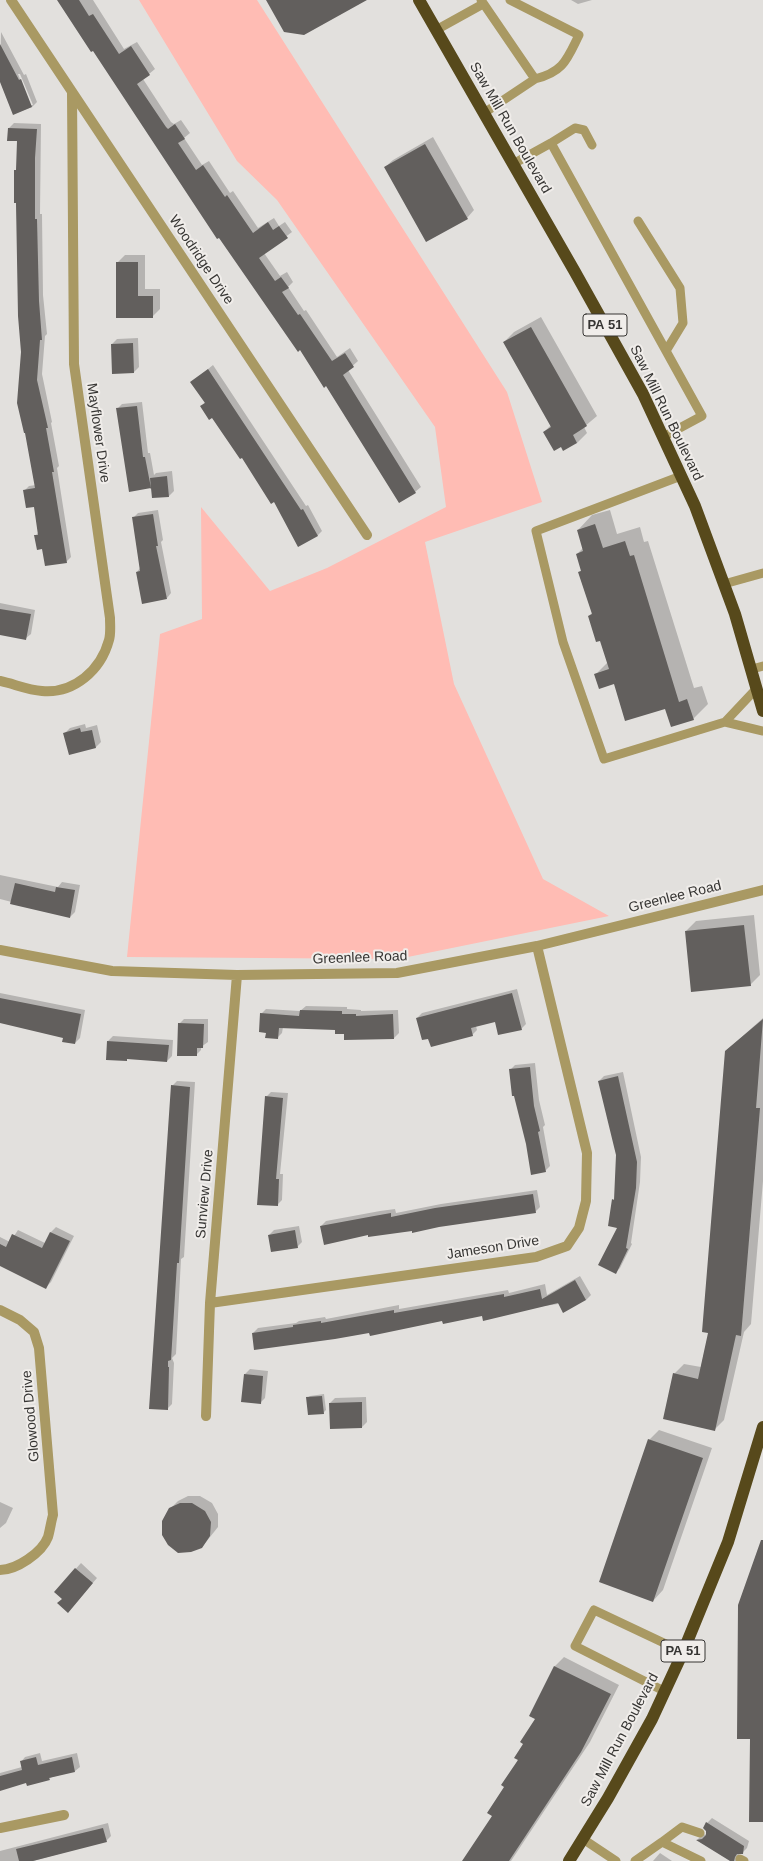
<!DOCTYPE html>
<style>
body{margin:0}
canvas{display:block;background:#e2e0dd}
</style>
<canvas width="763" height="1861"></canvas>
<script>
const ctx = document.querySelector('canvas').getContext('2d');
ctx.lineJoin = 'round';
function fillPath(path, color) {
  ctx.fillStyle = color;
  ctx.fill(path, 'evenodd');
}
function trace(path, color, width, dash) {
  ctx.strokeStyle = color;
  ctx.lineWidth = width;
  ctx.lineCap = dash ? 'butt' : 'round';
  ctx.setLineDash(dash || []);
  ctx.stroke(path);
}
function drawText(font, color, halo, rows, align = 'center') {
  ctx.font = font + ' Helvetica,sans-serif';
  ctx.lineWidth = 4;
  ctx.setLineDash([]);
  ctx.textBaseline = 'middle';
  ctx.strokeStyle = halo;
  ctx.fillStyle = color;
  for (const [text, x, y, turn = 0] of rows) {
    ctx.save();
    ctx.translate(x, y);
    ctx.rotate((+turn || 0) * Math.PI / 180);
    ctx.textAlign = isNaN(turn) ? turn : align;
    if (halo) ctx.strokeText(text, 0, 0);
    ctx.fillText(text, 0, 0);
    ctx.restore();
  }
}
fillPath(new Path2D(`
 M139,0H257L507,392L542,502L425,542L454,684L543,879L609,916L398,959L127,957L160,634L202,619L201,507L270,591L327,568L446,507L435,427L277,200L237,161Z`), '#ffbcb4');
fillPath(new Path2D(`
 M61,0H93L124,49L137,42L155,69L143,79L171,122L174,124L181,120L190,133L184,138L202,165L209,161L230,193L233,191L258,228L274,218L279,226L285,222L292,232L264,253L280,276L287,272L293,282L288,287L304,311L306,310L337,357L350,348L358,361L348,370L421,487L415,492L400,501L326,385Z
 M571,0H592L578,4Z
 M1,32L24,75L26,74L37,102L32,107L14,114L0,79ZM18,74H20L33,105H30Z
 M14,123L41,124L40,214H42L43,295L47,334L45,336L42,374L52,422L51,423L59,466L57,468L71,557L66,562L43,548L35,536L39,532L34,505L24,491L29,486L36,485L22,352L15,171L17,169L18,140L9,128Z
 M433,137L474,210L467,218L385,167L393,160Z
 M125,255H145V289H160V309L152,317H117V263Z
 M541,317L597,416L584,427L587,433L577,443L561,446L544,432L551,425L504,342L514,332Z
 M138,338L139,367L134,372L113,373L112,344L117,339Z
 M213,365L306,506L308,505L322,531L317,536L274,501L213,416L201,407L205,402L192,382Z
 M142,402L148,453H150L154,475L156,473L172,471L174,491L169,496L153,497L152,485L150,487L117,409L122,404Z
 M158,510L163,540L161,542L171,593L167,598L137,572L140,568L133,518L138,513Z
 M610,510L617,534L640,527L644,542L648,541L694,688L702,686L708,704L693,719L595,675L608,662L601,640L589,616L593,612L579,572L582,570L577,554L583,548L578,530L592,515Z
 M0,603L35,610L31,634L26,638L0,634Z
 M85,724L86,728L97,725L101,742L96,747L70,754L65,733L70,728Z
 M0,875L58,887L62,882L80,885L75,912L70,917L0,899Z
 M754,915L760,975L750,985L686,931L696,921Z
 M517,989L526,1024L521,1029L495,1021L476,1026L477,1030L472,1035L429,1038L417,1018L422,1013Z
 M0,993L85,1010L80,1038L75,1043L64,1037L0,1021Z
 M306,1006L347,1007V1009L361,1010V1011L398,1010L399,1033L394,1038L345,1033L336,1029L283,1027L282,1033L277,1038L267,1032L261,1014L266,1009L300,1011Z
 M763,1018V1181L751,1324L744,1332L724,1420L714,1430L674,1374L684,1364L701,1367L709,1332L726,1051Z
 M184,1019H208V1042L201,1047V1050L196,1055L179,1024Z
 M113,1036L173,1040L172,1056L167,1061L128,1058L126,1060L108,1041Z
 M535,1063L539,1100L545,1125L543,1127L550,1166L545,1171L527,1144L510,1070L515,1065Z
 M623,1072L641,1157L640,1182L631,1243L632,1244L620,1268L615,1273L619,1227L613,1200L616,1197L617,1155L599,1081L604,1076Z
 M177,1081L195,1082L184,1257L181,1259L176,1354L172,1358L174,1363L172,1404L167,1409L172,1086Z
 M271,1092L288,1093L280,1174H283L282,1200L277,1205L266,1097Z
 M537,1190L540,1207L535,1212L412,1229L369,1234L321,1226L326,1221L380,1211L395,1209L396,1213L441,1204Z
 M299,1226L302,1242L297,1247L269,1235L274,1230Z
 M56,1227L74,1236L51,1282L46,1287L0,1265V1237L10,1242L18,1230L45,1243L51,1232Z
 M580,1276L591,1295L586,1300L370,1331L253,1333L258,1328L296,1323L299,1321L325,1317L326,1319L399,1305V1309L508,1290L509,1293L545,1284L547,1295Z
 M250,1369L268,1371L265,1398L260,1403L245,1374Z
 M324,1394L326,1410L323,1413L307,1398L310,1396Z
 M366,1397L367,1422L362,1427L331,1428L330,1403L335,1398Z
 M659,1430L712,1448L663,1590L653,1601L649,1440Z
 M188,1496H200L212,1503L218,1514V1527L202,1547L170,1509L178,1501Z
 M0,1502L13,1508L6,1523L0,1528Z
 M81,1563L97,1578L73,1606L55,1592Z
 M564,1657L619,1685L590,1742L511,1861H463L493,1816L536,1719L530,1716L555,1666Z
 M40,1753L42,1761L77,1753L80,1767L75,1771L52,1777L49,1779L27,1782L0,1789V1773L22,1767L21,1762L25,1757Z
 M712,1818L749,1841L747,1848L742,1853H739L740,1859L738,1861H732L697,1840L702,1835L707,1834V1823Z
 M108,1823L111,1836L106,1841L33,1861H0V1851Z
 M660,1853L672,1861H653Z`), '#0003');
fillPath(new Path2D(`
 M57,0H79L89,16L93,14L119,54L131,46L150,75L137,84L166,127L168,129L175,124L185,139L178,143L196,170L203,165L225,197L227,195L253,233L268,222L273,230L279,226L288,238L259,258L275,281L281,277L289,288L282,292L298,315L300,314L332,361L345,353L354,367L343,375L416,493L399,503L326,386L324,388L300,350L298,352L219,238L217,239L93,51L91,52Z
 M266,0H367L304,35L284,32Z
 M0,44L19,80L21,79L32,107L13,115L0,82Z
 M8,128L37,129L35,158V219H37L39,301L42,340H40L37,380L48,428H46L54,472H52L67,563L45,566L42,549L37,550L34,535H38L34,507L26,508L23,490L35,488L25,433H24L17,403L21,352L18,316L16,203H14V170H16L17,141H7Z
 M425,144L468,219L426,242L384,167Z
 M116,262H138V296H153V318H116Z
 M531,327L587,426L573,435L577,443L563,451L561,447L554,451L543,432L551,427L503,342Z
 M133,343L134,373L112,374L111,344Z
 M208,369L301,510L303,509L318,536L298,547L274,502L271,504L242,458L240,459L212,418L209,420L200,406L205,403L190,382Z
 M137,406L143,457H145L151,488L129,492L116,408Z
 M167,476L169,497L152,498L150,478Z
 M153,514L158,546H156L167,599L142,604L136,572L140,571L132,517Z
 M595,524L603,548L625,541L630,556L634,555L679,702L687,699L694,720L671,727L665,709L625,721L614,684L599,689L594,674L609,669L600,641L596,642L588,616L592,614L578,572L581,571L576,554L583,551L577,530Z
 M0,609L31,614L26,640L0,635Z
 M80,728L81,732L92,730L96,748L69,755L63,733Z
 M15,883L55,892L56,887L75,890L70,918L10,904Z
 M744,925L751,986L691,992L685,931Z
 M512,993L522,1030L498,1035L495,1022L471,1028L473,1036L431,1047L428,1039L422,1040L416,1018Z
 M0,998L81,1014L75,1044L62,1042L63,1038L0,1023Z
 M300,1010L342,1011V1014H356V1016L393,1014L394,1039L344,1040V1034H335V1030L279,1028L278,1039L265,1038L266,1033L259,1032L260,1013L299,1016Z
 M763,1019L756,1108H760L741,1336L736,1335L715,1431L663,1419L673,1373L698,1379L708,1333L702,1332L725,1051Z
 M178,1023L204,1024L203,1048H197V1056H177Z
 M107,1041L169,1045L167,1062L127,1059V1061L106,1060Z
 M530,1067L534,1106L540,1131L538,1132L546,1172L531,1175L526,1144L514,1096H512L509,1069Z
 M618,1076L637,1162L636,1188L626,1248L628,1249L616,1274L598,1265L617,1228L608,1226L612,1199L614,1200L616,1155L598,1081Z
 M171,1085L190,1087L179,1263H177L171,1360L168,1361V1367H169L168,1410L149,1409Z
 M265,1096L283,1098L276,1179H279L278,1206L257,1205Z
 M533,1194L536,1213L439,1227L412,1233V1231L368,1237V1235L324,1245L320,1226L374,1216L391,1213V1217L435,1208Z
 M295,1230L298,1248L271,1252L268,1235Z
 M50,1232L70,1241L46,1289L0,1266V1244L6,1247L12,1234L42,1248Z
 M575,1280L586,1300L563,1313L558,1303L483,1321L482,1316L443,1324L442,1321L370,1336L369,1333L335,1339L254,1350L252,1333L293,1327V1325L321,1321V1323L394,1310V1313L504,1294V1297L540,1289L542,1299Z
 M244,1374L263,1376L261,1404L241,1402Z
 M322,1396L324,1414L308,1415L306,1397Z
 M362,1402V1428L330,1429L329,1403Z
 M648,1439L703,1458L653,1602L599,1582Z
 M180,1503H192L205,1511L211,1522L210,1536L202,1548L191,1552L178,1553L168,1545L162,1535V1521L169,1508Z
 M761,1540H763V1822H749L750,1739H737L738,1605Z
 M75,1568L93,1583L68,1613L57,1603L62,1599L54,1592Z
 M554,1666L611,1694L581,1752L509,1861H462L492,1816L487,1813L504,1787L501,1785L518,1760L514,1758L523,1744L520,1742L535,1719L529,1716Z
 M36,1757L38,1765L72,1757L75,1772L49,1778L50,1780L27,1786L26,1783L0,1791V1776L22,1770L20,1761Z
 M706,1822L744,1846L743,1854H737L735,1857L734,1861H730L696,1840L702,1839L706,1835V1831L703,1828Z
 M103,1828L107,1842L33,1861H19L16,1849Z`), '#625f5d');
trace(new Path2D(`
 M481,0L535,79
 M436,30L483,4
 M484,113L535,79C564,72 567,59 579,35L510,0
 M551,143L702,416L663,437
 M513,164L551,143L575,128L584,130L592,145
 M638,221L680,288L683,323L666,351
 M681,476L536,531L563,642L604,759L725,722L763,731
 M724,584L763,573
 M752,669L763,666
 M725,722L757,688
 M664,1691L575,1646L594,1610L683,1652
 M583,1839L616,1861
 M662,1842L682,1827L700,1833
 M740,1859L744,1861
 M635,1861L662,1842L701,1861`), '#a99963', 9);
trace(new Path2D(`
 M11,0L367,535
 M0,681C14,684 28,690 42,691C74,694 101,670 109,640C111,633 110,625 110,618L74,364L72,93
 M0,950L112,971L237,975L397,973L537,946L763,890
 M210,1303L536,1257L567,1246L579,1228L586,1201L587,1153L537,946
 M0,1310L20,1320L34,1332L39,1348L53,1515C51,1522 50,1530 48,1537C42,1553 16,1570 0,1570
 M206,1416L210,1303L237,975
 M0,1828L64,1815`), '#a99963', 10);
trace(new Path2D(`
 M419,0L575,272L643,394L695,506L735,614L763,711
 M569,1861L608,1798L652,1719L683,1652L728,1542L763,1427`), '#57491b', 12);
for (const [x, y, w] of [
 [605,325,44],
 [683,1651,44]
]) {
  const box = new Path2D();
  box.roundRect(x - w / 2, y - 11, w, 22, 3);
  ctx.fillStyle = '#f0edea';
  ctx.fill(box);
  trace(box, '#363533', 1);
}
drawText('bold 13px', '#363533', null, [
 ["PA 51",605,325],
 ["PA 51",683,1651]
]);
drawText('14px', '#363533', '#f0edea', [
 ["Saw Mill Run Boulevard",510,128,60],
 ["Woodridge Drive",201,260,56],
 ["Saw Mill Run Boulevard",666,413,64],
 ["Mayflower Drive",98,433,82],
 ["Greenlee Road",675,897,-14],
 ["Greenlee Road",360,958,-2],
 ["Sunview Drive",205,1194,-85],
 ["Jameson Drive",493,1248,-9],
 ["Glowood Drive",31,1416,-95],
 ["Saw Mill Run Boulevard",620,1740,-62]
]);
</script>
